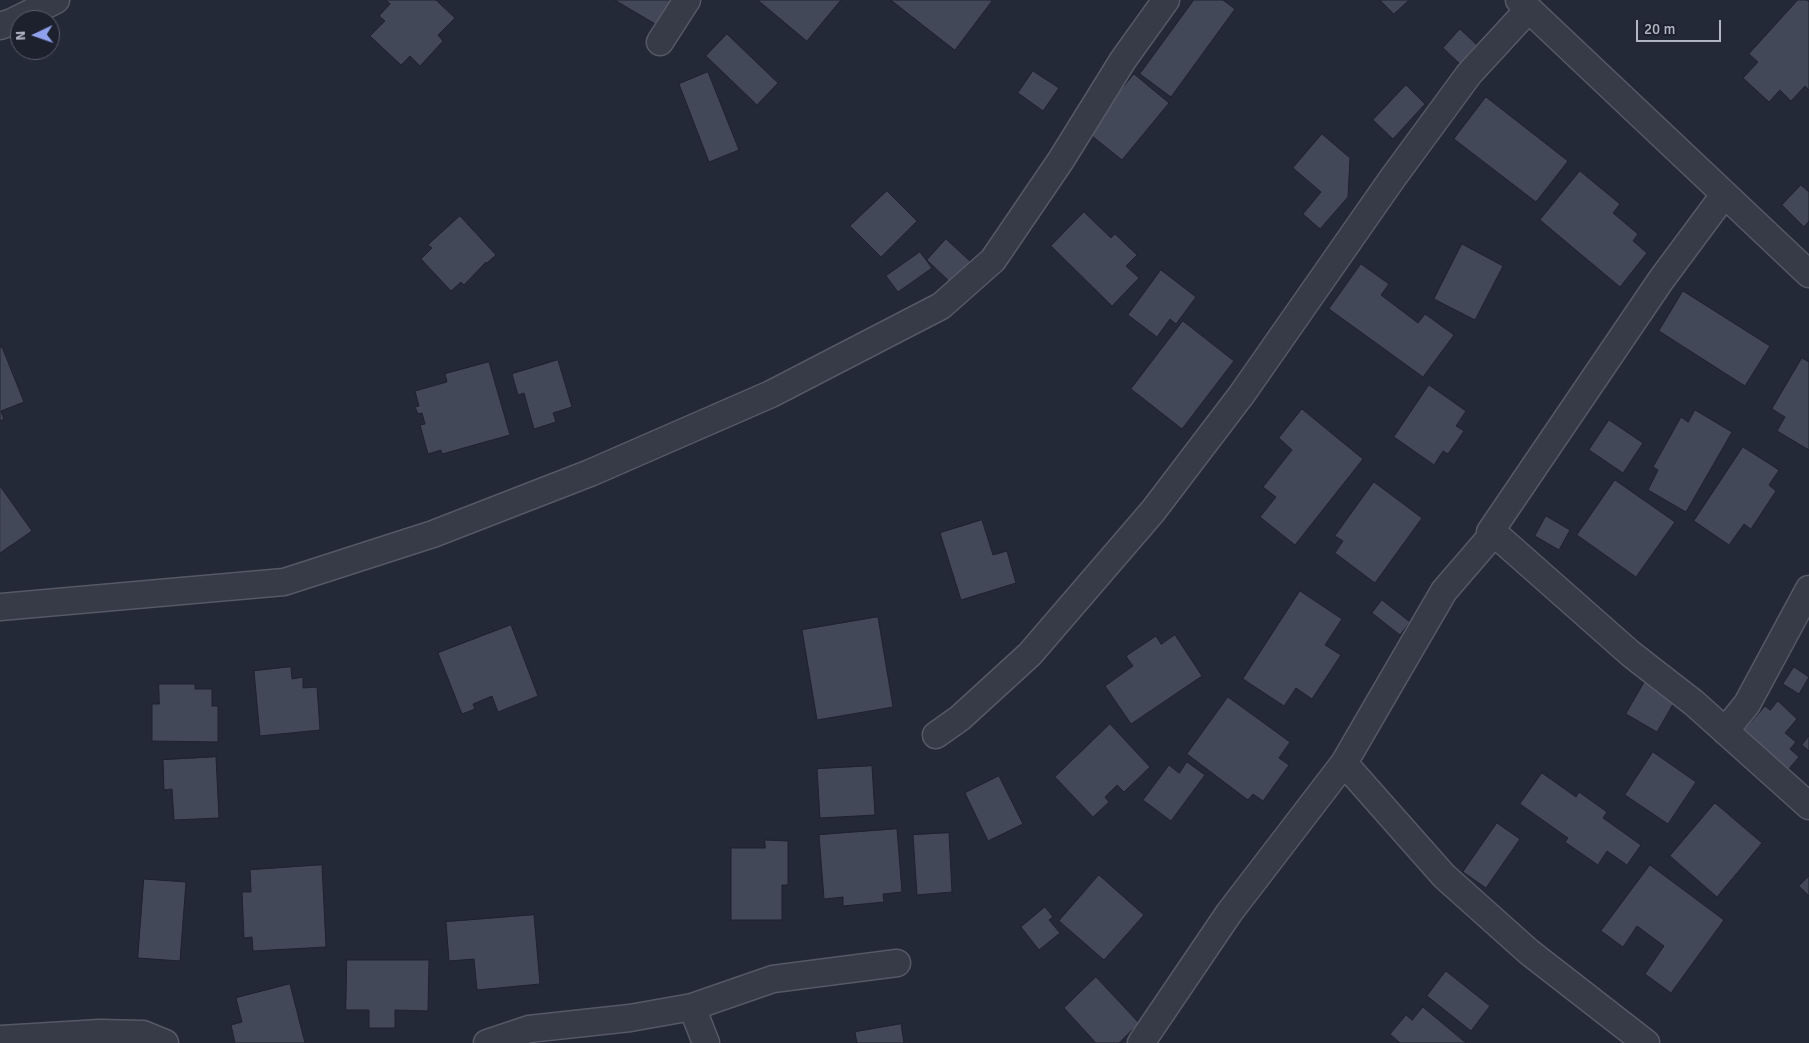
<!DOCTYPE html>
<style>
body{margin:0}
#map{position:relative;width:1809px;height:1043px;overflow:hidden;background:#242938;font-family:Signika,sans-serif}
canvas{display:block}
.north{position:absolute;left:10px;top:10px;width:50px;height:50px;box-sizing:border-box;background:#1d202d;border:1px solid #595c69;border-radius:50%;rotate:267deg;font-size:14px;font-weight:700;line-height:20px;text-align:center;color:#b2b6c4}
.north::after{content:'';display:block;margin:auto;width:18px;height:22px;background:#8fa1ec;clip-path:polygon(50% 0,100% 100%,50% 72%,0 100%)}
.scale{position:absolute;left:1636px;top:20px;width:85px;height:22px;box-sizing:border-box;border:2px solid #b2b6c4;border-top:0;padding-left:6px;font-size:15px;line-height:18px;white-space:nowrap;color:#b2b6c4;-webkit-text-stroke:4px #1d202d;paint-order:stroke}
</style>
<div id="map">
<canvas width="1809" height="1043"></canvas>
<div class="north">N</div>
<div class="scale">20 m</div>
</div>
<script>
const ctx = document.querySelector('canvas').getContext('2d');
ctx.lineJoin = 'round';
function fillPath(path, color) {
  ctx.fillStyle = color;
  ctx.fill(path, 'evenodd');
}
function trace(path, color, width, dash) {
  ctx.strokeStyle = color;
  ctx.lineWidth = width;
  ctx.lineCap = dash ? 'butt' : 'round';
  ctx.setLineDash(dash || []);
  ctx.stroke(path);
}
const building = new Path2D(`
 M386,0H436L455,18L438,35L443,41L420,66L410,56L401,65L370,36L385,21L379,16L390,4Z
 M615,0H678L664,29Z
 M758,0H841L807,41Z
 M891,0H991L992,1L955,50Z
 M1194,0H1223L1235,9L1171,97L1140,74Z
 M1380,0H1409L1394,14Z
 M1798,0H1807L1809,2V90L1805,86L1791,101L1780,90L1769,102L1743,78L1758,62L1749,54Z
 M1460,29L1477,45L1460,64L1443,48Z
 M727,34L778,83L757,105L706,56Z
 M1033,71L1059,88L1043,111L1018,93Z
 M708,72L739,150L709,162L679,84Z
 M1134,74L1169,103L1122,160L1087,132Z
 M1406,85L1425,104L1393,139L1373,120Z
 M1486,97L1568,161L1536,202L1454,139Z
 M1322,134L1350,158L1348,197L1320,229L1303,214L1321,192L1293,168Z
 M1580,171L1620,204L1613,213L1638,234L1633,241L1647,253L1620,287L1540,220Z
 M1801,185L1809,192V221L1804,227L1782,205Z
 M887,191L917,221L881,257L850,226Z
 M1084,212L1111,238L1115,234L1137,255L1126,266L1139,278L1112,306L1051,246Z
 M460,216L496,255L487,263L486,262L464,285L461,282L451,291L421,259L432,248L428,245Z
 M946,239L972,263L952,284L927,260Z
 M1462,244L1503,266L1475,320L1434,299Z
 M920,252L932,268L898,292L886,276Z
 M1361,264L1389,284L1381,295L1418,323L1425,314L1454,335L1423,377L1329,309Z
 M1161,270L1196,297L1176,324L1170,319L1157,337L1128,315Z
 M1683,291L1770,346L1745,386L1659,331Z
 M1183,321L1234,361L1182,429L1131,389Z
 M2,347L24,402L1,411L4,419L0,421V348Z
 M1802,358L1809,362V450L1777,431L1785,417L1772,409Z
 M558,360L572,407L553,413L556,422L534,429L524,393L518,395L512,374Z
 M489,362L510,435L442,454L441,450L428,454L420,425L425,424L422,413L418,414L415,407L419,406L415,391L447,382L445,374Z
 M1429,385L1466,411L1456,426L1464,431L1448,454L1443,451L1434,465L1394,437Z
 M1302,409L1363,459L1295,545L1260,517L1276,497L1263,487L1292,450L1279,438Z
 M1695,410L1732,432L1686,512L1648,490L1658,470L1653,467L1681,417L1688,422Z
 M1609,420L1643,443L1623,473L1589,450Z
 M1743,447L1779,470L1769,485L1776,491L1751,529L1744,524L1729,545L1694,521Z
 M1615,480L1675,522L1636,577L1577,535Z
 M1374,482L1422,518L1375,583L1335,553L1343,541L1335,536Z
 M0,486L32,531L0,553Z
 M1546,516L1570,530L1559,550L1535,536Z
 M982,520L993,555L1007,551L1016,583L961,600L940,533Z
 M1300,591L1342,619L1325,645L1341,655L1312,699L1296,688L1284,706L1243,679Z
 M1382,600L1410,622L1400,635L1372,613Z
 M878,617L893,707L817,720L802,630Z
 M511,625L538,696L498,712L492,696L473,704L475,709L462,714L438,653Z
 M1175,635L1202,676L1131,724L1105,686L1133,666L1126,656L1156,636L1161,644Z
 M291,667L292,679L303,677V688L317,687L320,730L260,736L254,671Z
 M1794,667L1809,677L1799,694L1783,684Z
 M1645,681L1676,699L1657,732L1626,714Z
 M159,684H195V689H212V706H218V742L152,741V704H159Z
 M1228,697L1290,742L1279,758L1289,765L1263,801L1253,794L1248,800L1187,754Z
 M1778,701L1797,719L1785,733L1796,742L1790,749L1799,757L1787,771L1742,732L1765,706L1770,710Z
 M1110,724L1150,767L1124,792L1117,785L1105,797L1109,802L1093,817L1055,777Z
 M1809,736V751L1802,745Z
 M1653,752L1696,782L1668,824L1625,795Z
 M216,757L219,818L174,820L172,789L164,790L163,760Z
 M1187,762L1205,775L1171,821L1143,800L1169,765L1179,773Z
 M872,766L875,815L820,818L817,769Z
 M1542,773L1576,797L1579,792L1607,812L1603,818L1641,845L1627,865L1607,851L1598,865L1565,842L1568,838L1520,804Z
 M999,776L1023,824L988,841L965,793Z
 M1715,803L1762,843L1717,897L1670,856Z
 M1497,823L1520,839L1486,888L1463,872Z
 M897,829L902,892L883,894L884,902L843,906V897L824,899L819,835Z
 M949,833L952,892L917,895L913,835Z
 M765,840L788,841V885H782V920H731V848H765Z
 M322,865L326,947L253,951L252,937L244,938L242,892H251L250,870Z
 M1650,865L1724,920L1671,993L1645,974L1664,946L1637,926L1623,947L1601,931Z
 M1099,875L1144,915L1104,960L1059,921Z
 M1809,876V896L1799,886Z
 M144,879L186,882L180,961L138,958Z
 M1045,907L1053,917L1049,920L1060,933L1039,950L1021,927Z
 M534,915L540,984L477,990L474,959L449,961L446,922Z
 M347,960H429L428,1011L395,1010V1028H369V1010H346Z
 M1446,971L1490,1006L1471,1031L1427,996Z
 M1096,977L1139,1023L1119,1043H1096L1064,1008Z
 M290,984L305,1043H235L231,1025L242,1022L236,998Z
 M1423,1007L1466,1043H1400L1390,1034L1406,1015L1412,1020Z
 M901,1024L904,1043H857L855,1032Z`);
fillPath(building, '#434859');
trace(building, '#1f222f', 1);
const street = new Path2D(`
 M1519,0L1809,274
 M0,26L12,22L56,0
 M660,42L687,0
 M1494,533L1631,654L1694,703L1809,806
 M0,607L284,582L433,534L590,473L771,394L941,306L993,260L1061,160L1123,60L1166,0
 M1725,731L1747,704L1809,589
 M936,735L960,718L1030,654L1153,511L1242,394L1392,179L1469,74L1528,10
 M1344,763L1444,876L1529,952L1646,1043
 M692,1007L706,1043
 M0,1039L100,1033L143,1034L165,1043
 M487,1043L529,1029L630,1018L692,1007L773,979L897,963
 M1141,1043L1229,913L1344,763L1444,591L1494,533L1490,532L1661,280L1724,195`);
trace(street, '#555966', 29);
trace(street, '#373b48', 26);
</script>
